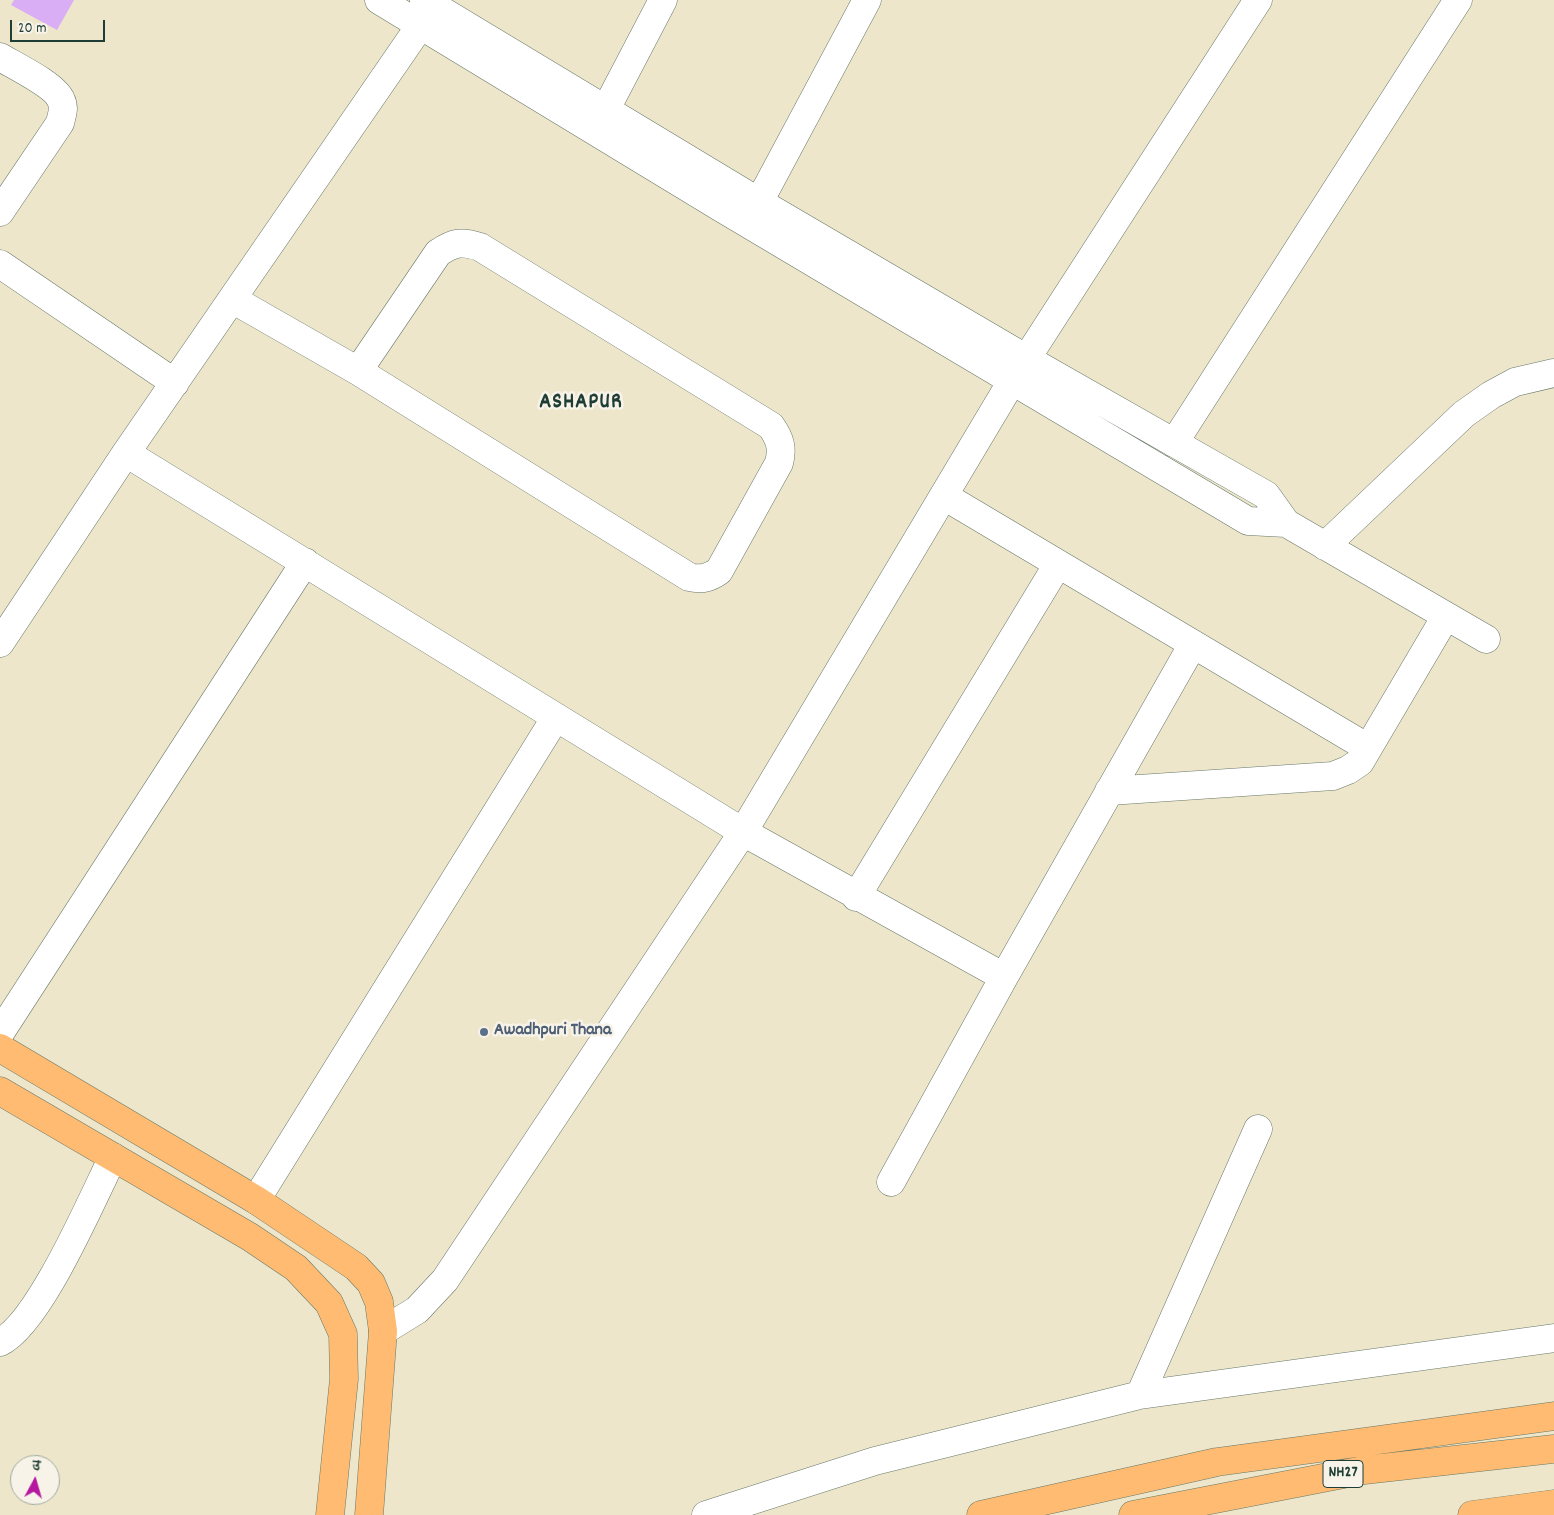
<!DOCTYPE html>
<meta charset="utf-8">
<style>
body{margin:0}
#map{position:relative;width:1554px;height:1515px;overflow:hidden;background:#ede6ca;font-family:Dekko,"Playpen Sans Deva",sans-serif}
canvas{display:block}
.north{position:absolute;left:10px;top:1455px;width:50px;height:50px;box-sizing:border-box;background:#f7f3e8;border:1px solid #a1aaa0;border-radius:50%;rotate:6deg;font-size:14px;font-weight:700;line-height:20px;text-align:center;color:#1f3d34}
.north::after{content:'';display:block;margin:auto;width:18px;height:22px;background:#b5179e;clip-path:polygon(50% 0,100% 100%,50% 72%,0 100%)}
.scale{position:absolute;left:10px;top:20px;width:95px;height:22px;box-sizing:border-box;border:2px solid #1f3d34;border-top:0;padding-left:6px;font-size:15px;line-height:18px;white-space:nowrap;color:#1f3d34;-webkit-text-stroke:4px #f7f3e8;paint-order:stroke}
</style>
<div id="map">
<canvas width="1554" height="1515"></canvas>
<div class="north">उ</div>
<div class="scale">20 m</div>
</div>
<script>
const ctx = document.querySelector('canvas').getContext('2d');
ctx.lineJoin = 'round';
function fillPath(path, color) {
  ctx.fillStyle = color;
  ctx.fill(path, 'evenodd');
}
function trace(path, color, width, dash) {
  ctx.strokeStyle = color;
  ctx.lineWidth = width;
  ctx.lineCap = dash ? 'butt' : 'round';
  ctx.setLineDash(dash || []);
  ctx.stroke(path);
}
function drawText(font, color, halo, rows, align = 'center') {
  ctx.font = font + ' Dekko,sans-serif';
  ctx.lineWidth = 5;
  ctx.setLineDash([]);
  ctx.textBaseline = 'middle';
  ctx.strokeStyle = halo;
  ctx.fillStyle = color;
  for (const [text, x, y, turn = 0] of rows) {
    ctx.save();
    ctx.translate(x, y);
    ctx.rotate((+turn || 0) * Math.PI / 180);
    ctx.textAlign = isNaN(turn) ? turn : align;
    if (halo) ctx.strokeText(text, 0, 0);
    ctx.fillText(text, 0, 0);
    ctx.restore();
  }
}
fillPath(new Path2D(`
 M14,0H74L57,30L11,5Z`), '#d9aef5');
const minor = new Path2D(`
 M379,0L720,207L1248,521L1286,523
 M424,0L759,202L1027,359L1266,495L1286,523L1486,639
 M0,57C15,66 55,85 61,100C65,108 62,114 60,123L0,212
 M606,109L663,0
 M751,217L867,0
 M0,264L175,383
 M232,299L358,371L689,577C701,580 709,578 719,571L779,463C783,448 780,439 771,426L480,247C462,241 454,242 438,253L358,371
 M1174,443L1458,0
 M126,453L743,832L1004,977
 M944,496L1368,748
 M1325,546L1464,414L1491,395L1515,382L1554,373
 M0,643L126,453L431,10
 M1109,791L1333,776L1348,770L1360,762L1446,616
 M856,897L1058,564
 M0,1033L305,562
 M891,1182L1004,977L1193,644
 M256,1200L556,717
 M383,1331L417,1310L445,1280L743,832L1012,381L1258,0
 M0,1342C39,1324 92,1199 113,1157
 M1140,1395L1258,1129
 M706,1515L875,1461L1140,1395L1554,1338`);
const major = new Path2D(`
 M0,1048L256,1200L356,1267L371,1283L379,1302L383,1331L369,1515
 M0,1091L250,1237L296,1268L329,1303L343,1334L344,1379L330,1515`);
const highway = new Path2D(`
 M981,1515L1217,1462L1554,1416
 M1133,1515L1364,1470L1554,1449
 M1472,1515L1554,1504`);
trace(minor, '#677868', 29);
trace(major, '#677868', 29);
trace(highway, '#677868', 29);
trace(minor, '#fff', 28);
trace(major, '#febb71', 28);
trace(highway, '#febb71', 28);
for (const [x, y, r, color] of [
 [484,1032,5,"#5c6f8a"]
]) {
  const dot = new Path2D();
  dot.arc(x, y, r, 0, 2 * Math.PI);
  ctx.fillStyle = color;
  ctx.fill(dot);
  trace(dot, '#f7f3e8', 2);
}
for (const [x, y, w] of [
 [1343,1474,40]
]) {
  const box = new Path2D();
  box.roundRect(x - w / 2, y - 13.5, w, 27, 4);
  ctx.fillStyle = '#f7f3e8';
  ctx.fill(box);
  trace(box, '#1f3d34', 1);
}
drawText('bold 16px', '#1f3d34', null, [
 ["NH27",1343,1474]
]);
drawText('bold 18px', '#4e5e75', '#f7f3e8', [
 ["Awadhpuri Thana",494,1032]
], 'left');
ctx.letterSpacing = '1px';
drawText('bold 22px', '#1f3d34', '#f7f3e8', [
 ["ASHAPUR",581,404]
]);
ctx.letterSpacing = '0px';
</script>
